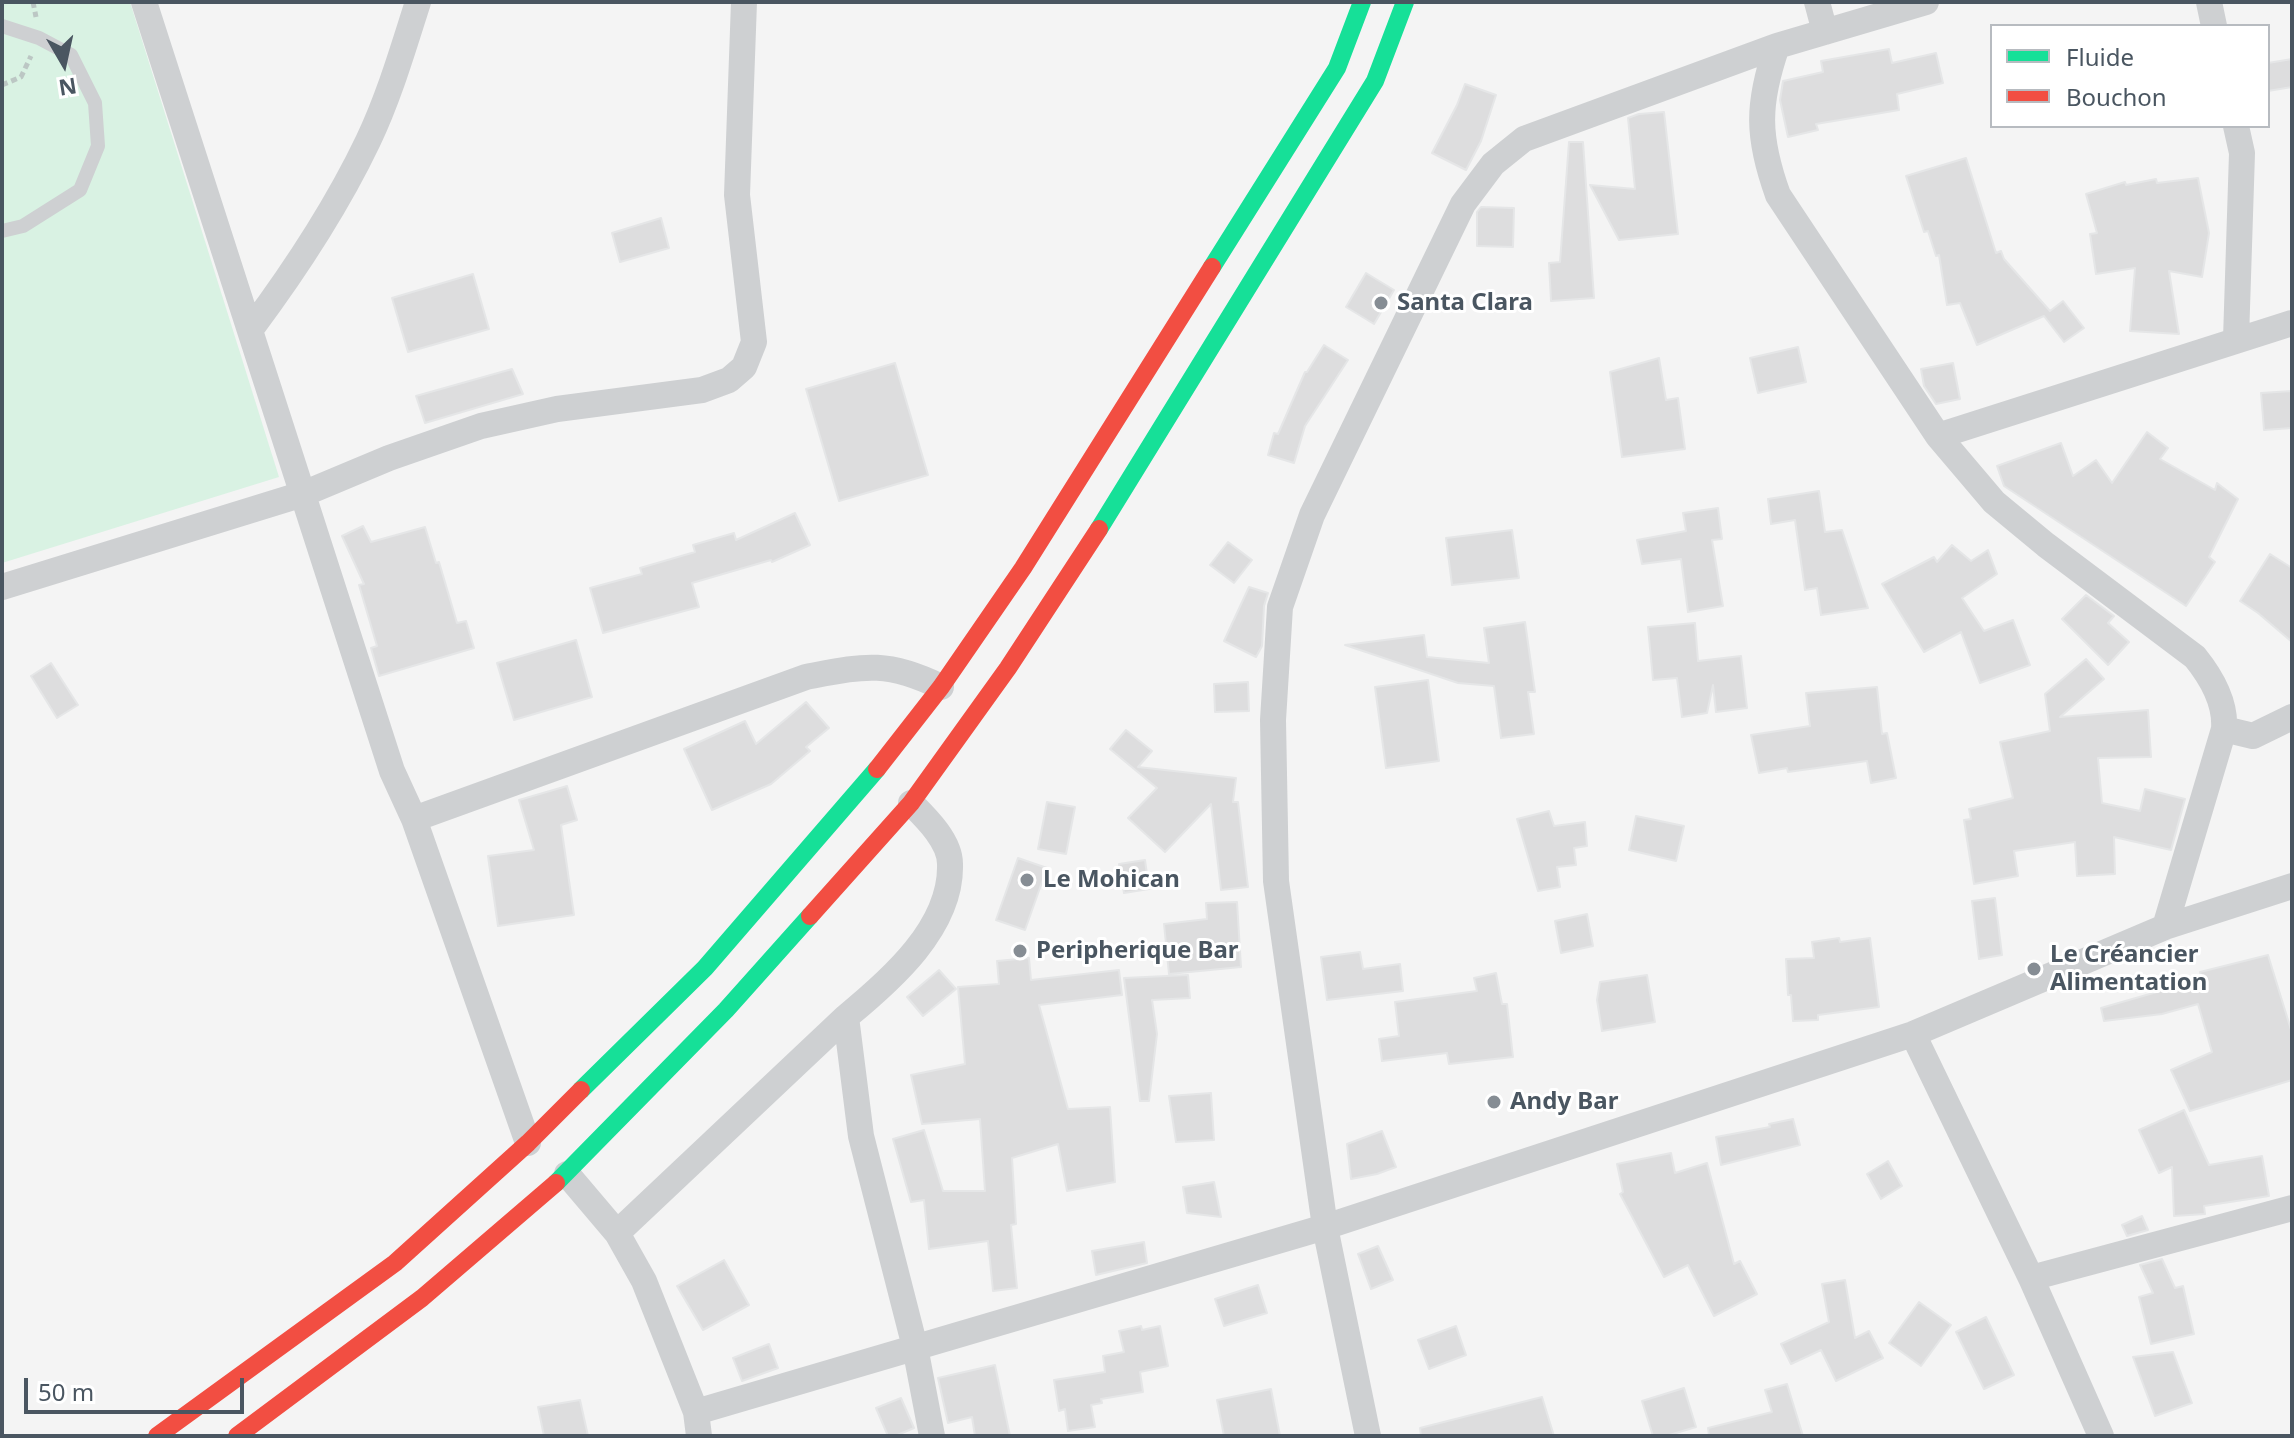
<!DOCTYPE html>
<meta charset="utf-8">
<style>
body{margin:0}
#map{position:relative;width:2294px;height:1438px;overflow:hidden;background:#f4f4f4;font-family:"Noto Sans",sans-serif}
canvas{display:block}
.frame{position:absolute;inset:0;border:4px solid #4a5661;pointer-events:none}
.legend{position:absolute;left:1990px;top:24px;width:280px;height:104px;box-sizing:border-box;background:#fff;border:2px solid #b7bbc0;margin:0;padding:10px 14px;list-style:none;font-size:24px;color:#4a5661}
.legend li{display:flex;align-items:center;gap:16px;height:40px}
.legend b{width:40px;border:2px solid #b7bbc0}
.north{position:absolute;left:24px;top:24px;width:80px;height:80px;-webkit-text-stroke:6px #fff;paint-order:stroke;rotate:171deg;font-size:22px;font-weight:700;line-height:32px;text-align:center;color:#4a5661}
.north::after{content:'';display:block;margin:auto;width:28px;height:36px;background:#4a5661;clip-path:polygon(50% 0,100% 100%,50% 72%,0 100%)}
.scale{position:absolute;left:24px;top:1378px;width:220px;height:36px;box-sizing:border-box;border:4px solid #4a5661;border-top:0;padding-left:10px;font-size:24px;line-height:28px;white-space:nowrap;color:#4a5661;-webkit-text-stroke:6px #fff;paint-order:stroke}
</style>
<div id="map">
<canvas width="2294" height="1438"></canvas>
<div class="frame"></div>
<ul class="legend">
<li><b style="height:10px;background:#16e098"></b>Fluide</li>
<li><b style="height:10px;background:#f24e42"></b>Bouchon</li>
</ul>
<div class="north">N</div>
<div class="scale">50 m</div>
</div>
<script>
const ctx = document.querySelector('canvas').getContext('2d');
ctx.lineJoin = 'round';
function fillPath(path, color) {
  ctx.fillStyle = color;
  ctx.fill(path, 'evenodd');
}
function trace(path, color, width, dash) {
  ctx.strokeStyle = color;
  ctx.lineWidth = width;
  ctx.lineCap = dash ? 'butt' : 'round';
  ctx.setLineDash(dash || []);
  ctx.stroke(path);
}
function drawText(font, color, halo, rows, align = 'center') {
  ctx.font = font + ' "Noto Sans",sans-serif';
  ctx.lineWidth = 6;
  ctx.setLineDash([]);
  ctx.textBaseline = 'middle';
  ctx.strokeStyle = halo;
  ctx.fillStyle = color;
  for (const [text, x, y, turn = 0] of rows) {
    ctx.save();
    ctx.translate(x, y);
    ctx.rotate((+turn || 0) * Math.PI / 180);
    ctx.textAlign = isNaN(turn) ? turn : align;
    if (halo) ctx.strokeText(text, 0, 0);
    ctx.fillText(text, 0, 0);
    ctx.restore();
  }
}
fillPath(new Path2D(`
 M2,2H130L279,477L2,563Z`), '#d9f2e3');
const building = new Path2D(`
 M1889,49L1892,63L1936,53L1943,83L1897,94L1899,110L1816,124L1818,130L1788,137L1780,100L1783,81L1823,72L1821,61Z
 M2292,59V87L2268,91V63Z
 M1465,84L1496,95L1481,141L1466,170L1432,153L1457,105Z
 M1664,112L1678,234L1619,240L1590,185L1635,189L1628,118L1639,114Z
 M1569,142H1583L1594,298L1551,301L1549,263L1560,262Z
 M1966,158L1996,253L2001,251L2004,259L2050,311L2063,301L2084,328L2064,342L2044,316L1977,345L1960,303L1947,305L1939,255L1936,256L1928,231L1924,232L1906,176Z
 M2198,178L2209,233L2202,277L2169,271L2179,334L2130,331L2135,268L2096,274L2090,234L2097,233L2086,194L2125,182L2126,185L2156,179L2157,183Z
 M1481,207L1514,208L1513,247L1477,246V212Z
 M661,218L669,248L620,262L612,233Z
 M1366,273L1394,290L1374,324L1346,307Z
 M473,274L489,329L408,352L392,298Z
 M1324,345L1348,360L1305,426L1294,463L1268,455L1274,433L1278,434L1305,372H1307Z
 M1798,347L1806,382L1758,393L1750,358Z
 M1659,358L1666,400L1678,398L1685,449L1622,457L1610,372Z
 M895,363L928,475L839,501L806,389Z
 M1953,363L1960,399L1936,404L1924,386L1921,369Z
 M512,369L523,394L425,423L416,396Z
 M2292,391V428L2264,430L2261,393Z
 M2147,432L2168,448L2160,459L2215,490L2217,483L2238,499L2209,557L2215,562L2186,606L2004,486L1997,466L2061,443L2073,476L2096,460L2112,483Z
 M1819,491L1825,532L1842,530L1868,608L1821,615L1817,588L1805,590L1795,520L1771,524L1768,499Z
 M1718,508L1722,539L1712,540L1723,606L1688,612L1681,559L1642,564L1637,540L1686,531L1683,513Z
 M795,513L810,545L772,562L771,560L692,583L699,607L603,633L590,588L642,574L640,568L695,552L693,545L734,533L736,540Z
 M363,526L371,542L425,527L436,563L439,562L457,623L466,621L474,648L379,676L371,648L377,646L359,585L364,584L342,536Z
 M1512,530L1519,578L1452,585L1446,538Z
 M1228,542L1252,560L1234,583L1210,565Z
 M1952,545L1971,561L1988,550L1997,574L1962,598L1984,631L2013,620L2030,665L1980,683L1961,632L1924,652L1882,584L1934,557L1937,562Z
 M2270,554L2292,568V642L2258,613L2240,601Z
 M1249,587L1268,593L1264,606L1262,646L1256,657L1224,641Z
 M2086,595L2114,616L2108,623L2129,642L2108,665L2062,619Z
 M1525,622L1535,692H1528L1534,734L1501,738L1494,686L1458,683L1345,645L1424,635L1427,657L1489,663L1484,628Z
 M1695,623L1698,661L1741,656L1747,708L1716,712L1713,685L1707,713L1682,717L1677,678L1653,680L1648,627Z
 M576,640L592,697L514,720L497,663Z
 M2086,659L2104,679L2060,717L2148,710L2151,757L2098,758L2102,803L2140,811L2145,789L2185,799L2171,850L2114,837L2115,874L2077,876L2075,842L2014,851L2018,876L1974,884L1964,820L1971,819L1969,809L2013,798L2000,742L2050,731L2045,694Z
 M51,663L78,705L57,718L31,676Z
 M1428,680L1439,761L1386,768L1375,687Z
 M1248,682L1249,711L1215,712L1214,684Z
 M1877,687L1882,734L1887,733L1896,778L1871,783L1867,761L1788,772L1787,768L1759,773L1751,735L1810,726L1806,693Z
 M806,702L829,728L806,747L810,751L771,784L712,810L684,749L745,721L756,744Z
 M1126,730L1152,751L1138,767L1236,778L1233,802H1238L1248,887L1221,890L1211,804L1165,852L1128,818L1157,788L1110,749Z
 M567,786L577,820L561,825L574,915L498,926L488,856L534,850L519,800Z
 M1047,802L1075,807L1066,854L1038,849Z
 M1549,811L1554,826L1585,822L1587,846L1574,848L1576,865L1557,867L1560,887L1538,891L1517,819Z
 M1636,816L1684,826L1676,861L1629,850Z
 M1018,858L1047,868L1025,930L996,920Z
 M1145,860L1149,889L1124,893L1119,864Z
 M1995,898L2002,955L1979,959L1972,901Z
 M1237,902L1241,967L1169,974L1164,924L1207,919L1206,903Z
 M1587,914L1593,946L1561,953L1555,921Z
 M1839,938L1840,942L1870,938L1879,1007L1818,1015V1020L1793,1021L1791,995H1788L1786,959L1814,958L1812,942Z
 M1360,952L1363,969L1400,964L1403,991L1327,1000L1321,957Z
 M2268,955L2292,1033V1080L2190,1111L2171,1070L2212,1052L2198,1004L2162,1014L2104,1021L2101,1008L2202,979L2200,972Z
 M1029,958L1031,980L1119,970L1122,995L1039,1005L1068,1109L1110,1107L1115,1182L1067,1191L1058,1144L1012,1158L1016,1224L1011,1225L1017,1288L993,1291L988,1241L929,1249L924,1200L911,1202L893,1139L924,1130L943,1191H985L980,1119L922,1124L911,1075L965,1064L958,987L999,984L997,961Z
 M939,970L956,989L923,1016L907,997Z
 M1496,973L1502,1004H1507L1513,1057L1449,1064L1447,1053L1382,1061L1379,1039L1399,1036L1395,1002L1477,991L1474,978Z
 M1188,975L1190,998L1152,1000L1157,1034L1149,1101H1140L1124,978Z
 M1647,975L1655,1022L1602,1031L1597,1000L1600,982Z
 M1211,1093L1214,1140L1176,1142L1169,1096Z
 M2184,1110L2209,1165L2262,1156L2269,1196L2204,1206L2205,1214L2174,1216L2172,1167L2159,1173L2139,1130Z
 M1793,1119L1800,1145L1721,1165L1716,1137L1770,1127L1769,1124Z
 M1382,1131L1396,1167L1377,1174L1351,1179L1347,1144Z
 M1671,1153L1675,1173L1707,1163L1734,1264L1740,1261L1757,1294L1714,1316L1688,1265L1664,1277L1620,1194L1623,1192L1617,1164Z
 M1888,1161L1902,1186L1881,1199L1867,1174Z
 M1214,1182L1221,1217L1187,1213L1183,1187Z
 M2142,1216L2148,1230L2127,1236L2122,1225Z
 M1144,1242L1147,1263L1096,1275L1092,1251Z
 M1378,1246L1393,1280L1371,1289L1358,1254Z
 M2162,1259L2175,1288L2183,1286L2194,1334L2151,1344L2139,1297L2153,1293L2140,1265Z
 M724,1260L749,1305L703,1330L677,1286Z
 M1845,1280L1855,1338L1869,1331L1883,1358L1836,1381L1821,1350L1791,1364L1781,1344L1829,1322L1822,1284Z
 M1258,1285L1267,1313L1224,1326L1215,1299Z
 M1919,1302L1951,1325L1921,1366L1889,1343Z
 M1986,1317L2014,1375L1984,1389L1956,1332Z
 M1141,1326L1142,1330L1160,1326L1168,1366L1140,1372L1143,1392L1101,1399L1102,1403L1091,1405L1095,1427L1068,1431L1065,1409L1059,1411L1054,1380L1105,1372L1103,1356L1124,1352L1119,1331Z
 M1456,1326L1466,1355L1429,1369L1418,1340Z
 M769,1344L778,1368L742,1381L733,1358Z
 M2173,1352L2192,1403L2155,1416L2133,1357Z
 M995,1365L1010,1436H975L972,1417L948,1423L938,1378Z
 M1787,1384L1803,1436H1709L1708,1428L1772,1412L1765,1390Z
 M1684,1388L1696,1427L1666,1436H1653L1642,1401Z
 M1271,1389L1280,1436H1224L1217,1400Z
 M1542,1397L1554,1436H1421L1420,1428Z
 M901,1398L914,1428L895,1436H888L876,1408Z
 M580,1400L588,1436H544L538,1407Z`);
fillPath(building, '#ddddde');
trace(building, '#e5e6e7', 2);
trace(new Path2D(`
 M33,2L36,17
 M2,85L21,77L31,56`), '#bcc7c4', 5, [6, 4]);
trace(new Path2D(`
 M2,26L39,38L71,55L95,103L98,146L80,190L23,226L2,231`), '#ced0d2', 14);
trace(new Path2D(`
 M144,2L392,771L414,819L528,1143
 M1817,2L1825,32
 M2209,2L2214,26
 M1777,46C1757,104 1757,137 1778,195L1938,436L1994,502L2046,545L2195,657C2212,678 2226,702 2224,729L2165,927
 M2236,126L2242,153L2236,339
 M251,329C295,270 336,208 368,141C389,97 403,49 418,2
 M1938,436L2292,323
 M2,587L303,494L389,458L481,426L557,409L702,390L729,380L744,367L754,342L737,195L744,2
 M2224,729L2253,736L2292,717
 M911,803C926,818 950,841 950,864C952,927 891,980 846,1017L861,1136L915,1347L932,1436
 M414,819L806,677C864,666 886,660 941,687
 M1913,1034L2031,1278L2101,1436
 M567,1174L617,1233L644,1281L696,1412
 M617,1233L846,1017
 M2031,1278L2292,1208
 M699,1436L696,1412L1325,1227L1913,1034L2165,927L2292,886
 M1368,1436L1325,1227L1276,881L1273,720L1280,607L1312,515L1463,204L1493,164L1524,139L1777,46L1926,2`), '#ced0d2', 26);
trace(new Path2D(`
 M1212,267L1337,68L1362,2
 M1099,529L1375,81L1405,2
 M581,1090L705,968L877,769
 M556,1183L726,1010L810,916`), '#16e098', 18);
trace(new Path2D(`
 M877,769L941,687L1023,568L1212,267
 M810,916L911,803L1008,668L1099,529
 M157,1436L395,1263L528,1143L581,1090
 M237,1436L422,1298L556,1183`), '#f24e42', 18);
for (const [x, y, r, color] of [
 [1381,303,8,"#868d94"],
 [1027,880,8,"#868d94"],
 [1020,951,8,"#868d94"],
 [2034,969,8,"#868d94"],
 [1494,1102,8,"#868d94"]
]) {
  const dot = new Path2D();
  dot.arc(x, y, r, 0, 2 * Math.PI);
  ctx.fillStyle = color;
  ctx.fill(dot);
  trace(dot, '#fff', 3);
}
drawText('bold 24px', '#4a5661', '#fff', [
 ["Santa Clara",1397,303],
 ["Le Mohican",1043,880],
 ["Peripherique Bar",1036,951],
 ["Le Créancier",2050,955],
 ["Alimentation",2050,983],
 ["Andy Bar",1510,1102]
], 'left');
</script>
